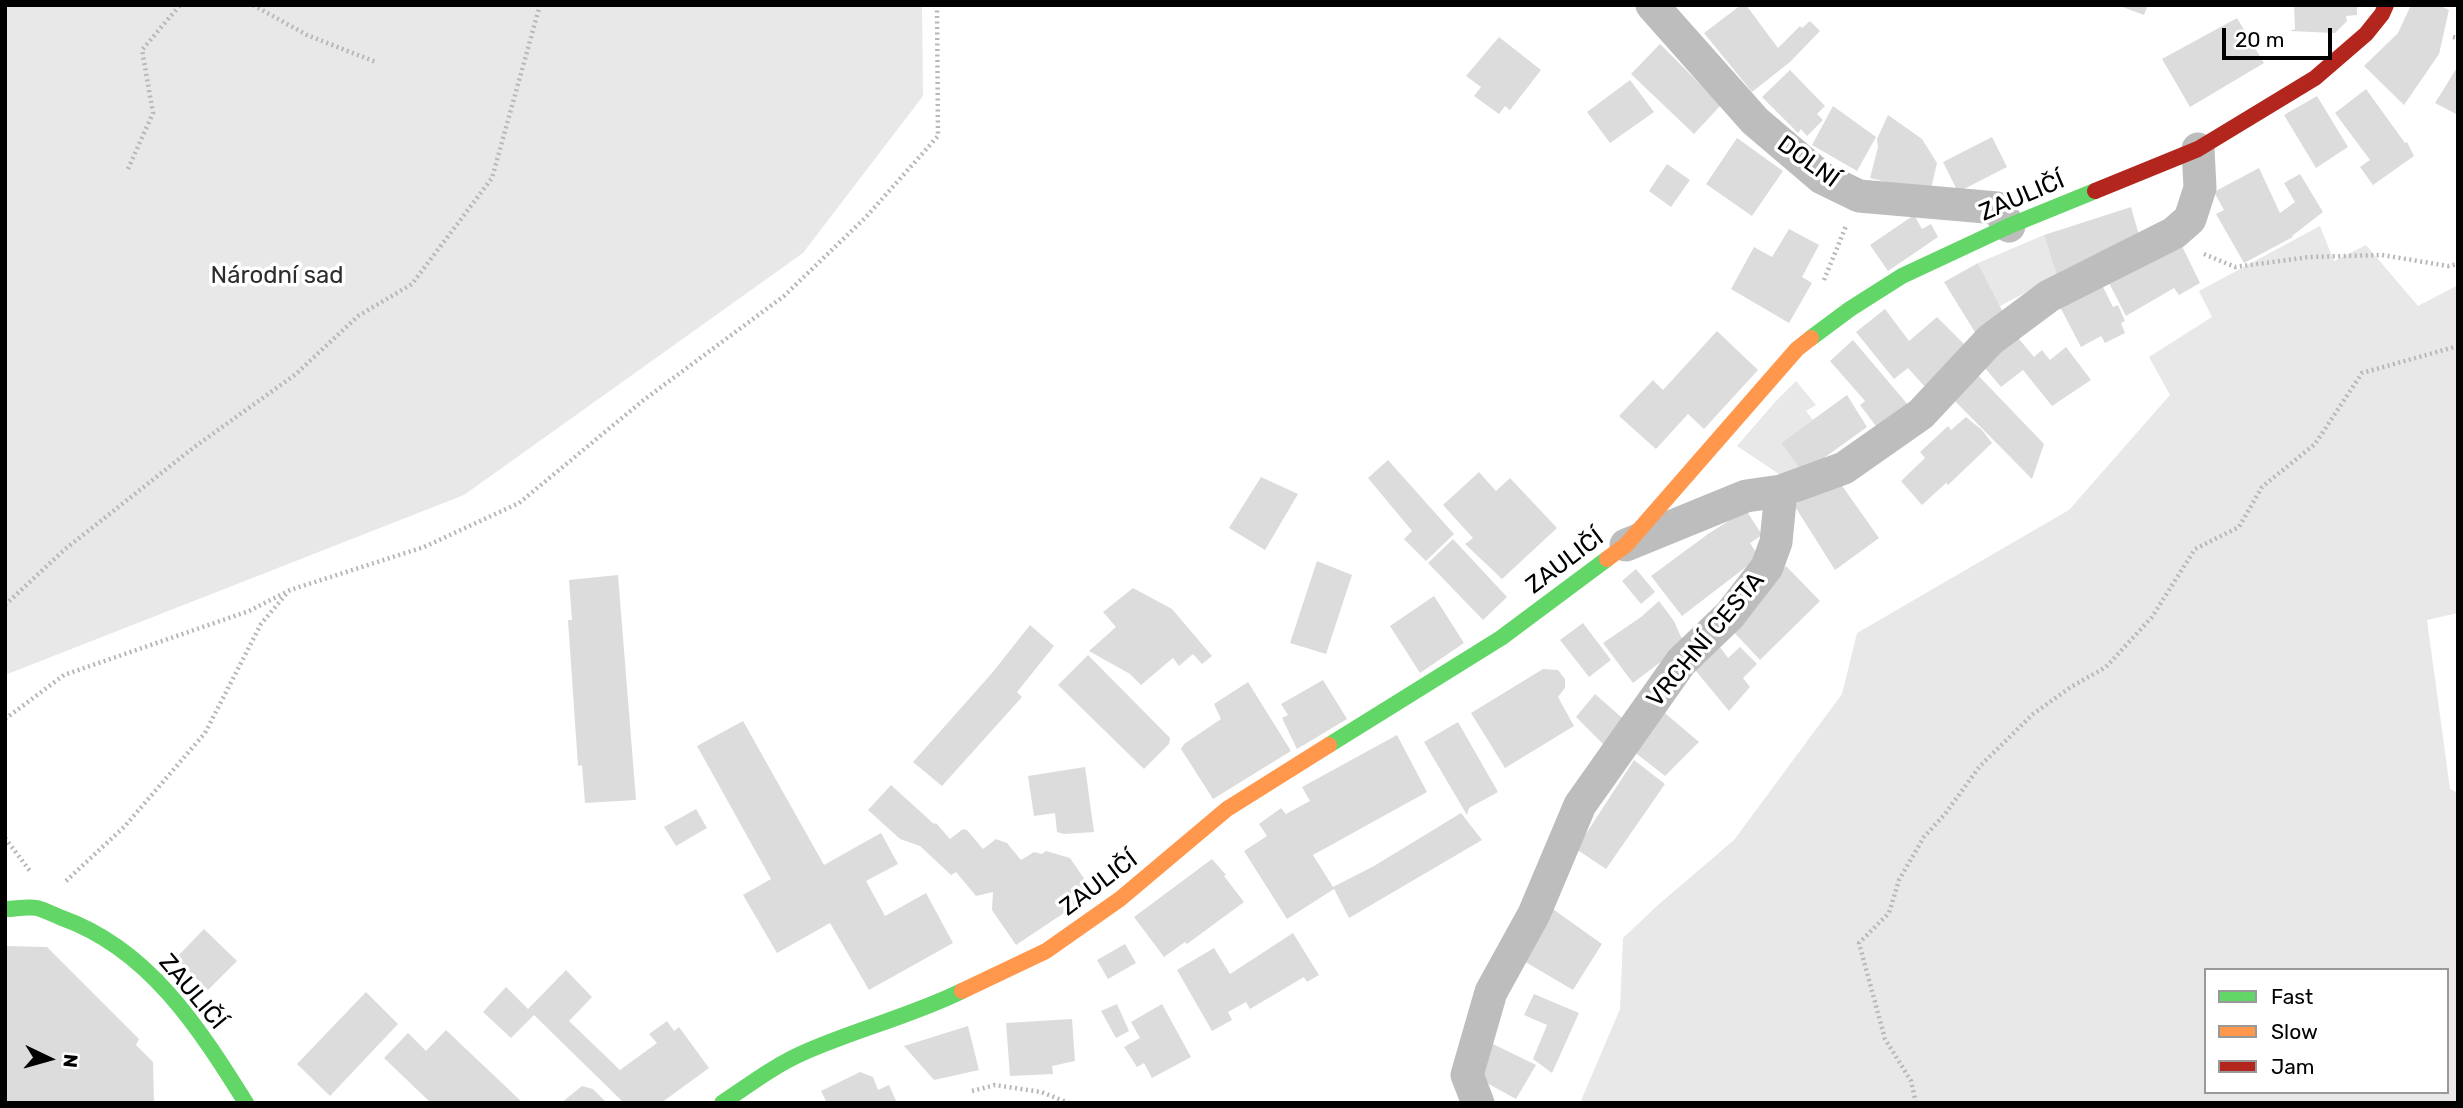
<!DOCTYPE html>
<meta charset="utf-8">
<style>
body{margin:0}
#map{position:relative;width:2463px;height:1108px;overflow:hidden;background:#fff;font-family:Rubik,sans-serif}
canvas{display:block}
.frame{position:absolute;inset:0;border:7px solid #000;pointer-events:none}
.legend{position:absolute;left:2204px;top:968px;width:245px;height:126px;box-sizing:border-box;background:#fff;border:2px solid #999;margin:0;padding:9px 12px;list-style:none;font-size:21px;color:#000}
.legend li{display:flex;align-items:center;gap:14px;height:35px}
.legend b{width:35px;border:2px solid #999}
.north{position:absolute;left:14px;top:1024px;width:70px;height:70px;-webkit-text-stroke:5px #fff;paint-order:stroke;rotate:95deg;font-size:19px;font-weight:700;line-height:28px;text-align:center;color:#000}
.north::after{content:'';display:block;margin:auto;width:24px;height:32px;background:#000;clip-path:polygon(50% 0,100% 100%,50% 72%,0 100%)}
.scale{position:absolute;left:2222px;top:28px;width:110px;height:32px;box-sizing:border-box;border:4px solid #000;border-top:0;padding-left:9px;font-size:21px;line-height:24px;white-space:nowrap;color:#000;-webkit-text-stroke:5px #fff;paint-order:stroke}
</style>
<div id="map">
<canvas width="2463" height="1108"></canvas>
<div class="frame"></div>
<ul class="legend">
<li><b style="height:9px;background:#63d668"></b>Fast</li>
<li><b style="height:9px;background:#ff974d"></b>Slow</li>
<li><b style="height:9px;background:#b3261e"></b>Jam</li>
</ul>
<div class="north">N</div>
<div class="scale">20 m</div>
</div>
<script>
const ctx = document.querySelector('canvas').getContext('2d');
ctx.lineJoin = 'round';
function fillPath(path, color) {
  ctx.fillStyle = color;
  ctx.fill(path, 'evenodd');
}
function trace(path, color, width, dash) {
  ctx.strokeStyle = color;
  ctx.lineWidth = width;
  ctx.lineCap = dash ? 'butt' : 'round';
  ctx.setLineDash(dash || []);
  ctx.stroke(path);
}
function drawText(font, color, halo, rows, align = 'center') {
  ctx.font = font + ' Rubik,sans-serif';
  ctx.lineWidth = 7;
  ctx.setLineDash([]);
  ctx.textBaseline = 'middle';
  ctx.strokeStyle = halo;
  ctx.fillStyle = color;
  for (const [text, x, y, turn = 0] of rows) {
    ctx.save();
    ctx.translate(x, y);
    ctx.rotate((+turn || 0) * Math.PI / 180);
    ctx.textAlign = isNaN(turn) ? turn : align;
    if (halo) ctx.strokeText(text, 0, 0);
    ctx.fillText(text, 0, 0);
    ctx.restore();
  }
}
fillPath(new Path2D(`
 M5,5H922L923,96L803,253L464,495L5,675Z
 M2320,226L2334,261L2366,245L2418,306L2458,285V613L2427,620L2450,789L2458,793V1103H1580L1620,1009L1623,938L1658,905L1734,840L1842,694L1857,633L2069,510L2170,395L2149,357L2212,317L2199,291ZM2206,970H2447V1092H2206Z
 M2044,235L2057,276L2000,306L1978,263Z
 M1796,381L1816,405L1806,411L1813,420L1781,443L1805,475L1793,478L1779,474L1737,446L1775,402Z`), '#e8e8e8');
fillPath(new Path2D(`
 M1741,5H1746L1778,48L1800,26L1802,28L1810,21L1820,31L1790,62L1752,92L1704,33Z
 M2117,5H2148L2144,15Z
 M2294,5H2357V15L2346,16L2347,21L2335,33L2290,31L2295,29Z
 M2411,5H2439L2449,10L2439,54L2404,105L2364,66L2398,33Z
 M2237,18L2264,63L2190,107L2162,59Z
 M1499,37L1541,70L1510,110L1505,106L1499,114L1474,96L1481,87L1466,76Z
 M1660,44L1721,105L1694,134L1631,74Z
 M2458,66V115L2435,103Z
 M1790,70L1825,106L1817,114L1823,120L1807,136L1801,129L1798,133L1762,97Z
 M1630,80L1654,112L1610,143L1587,112Z
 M2366,89L2405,143L2407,142L2414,156L2373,185L2360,167L2370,160L2335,113Z
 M2317,96L2348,147L2316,168L2284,115Z
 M1833,106L1876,137L1857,171L1812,145Z
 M1888,115L1922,139L1937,163L1930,193L1870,178L1878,147L1877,139Z
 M1992,137L2007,167L1958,192L1943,162Z
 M1737,138L1783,171L1752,216L1706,184Z
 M1667,164L1690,180L1671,207L1649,191Z
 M2259,168L2280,213L2295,202L2284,183L2300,174L2323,212L2292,236L2293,237L2244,263L2216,214L2224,210L2214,192Z
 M2131,207L2141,242L2057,276L2044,235Z
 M1914,215L1922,229L1931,224L1938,237L1888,271L1870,245Z
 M1789,229L1819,245L1802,277L1812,283L1789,323L1731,289L1754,247L1772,257Z
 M2180,242L2200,283L2179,295L2174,288L2126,316L2109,283Z
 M1978,263L2005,316L1976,334L1944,282Z
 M2100,281L2113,307L2118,305L2125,321L2121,323L2125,333L2105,343L2101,336L2081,347L2058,303Z
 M1885,309L1909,341L1937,317L1969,349L1927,389L1908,368L1894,379L1856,332Z
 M1717,331L1758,370L1704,429L1688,414L1656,449L1619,416L1653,380L1663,390Z
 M2014,333L2034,357L2042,350L2050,360L2066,347L2091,380L2052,406L2023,370L2001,387L1980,362Z
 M1853,340L1909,406L1879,430L1860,405L1865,401L1830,361Z
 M1973,370L2044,444L2032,479L1948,394Z
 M1847,395L1867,427L1803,473L1781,443Z
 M1966,417L1982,430L1992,443L1948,485L1946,483L1922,505L1901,481L1925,458L1920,452L1948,426L1951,430Z
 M1388,460L1454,534L1426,561L1404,539L1412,531L1368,478Z
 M1479,472L1496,491L1510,478L1557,528L1502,579L1465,544L1473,538L1443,505Z
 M1261,477L1298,494L1265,550L1229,528Z
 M1838,480L1879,538L1835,570L1794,505Z
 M1746,510L1762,535L1750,543L1759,557L1682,616L1651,576L1708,534Z
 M1453,539L1507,597L1483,620L1428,563Z
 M1317,561L1352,575L1326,654L1290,643Z
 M1786,566L1820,601L1760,660L1730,628L1755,595Z
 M1636,569L1655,592L1641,604L1622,581Z
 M618,575L636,800L585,803L582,765L578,766L568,620H572L569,580Z
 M1133,588L1172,609L1212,656L1202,664L1193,654L1179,666L1173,658L1141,685L1130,674L1089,651L1116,627L1103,612Z
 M1434,596L1464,643L1420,673L1390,626Z
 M1659,601L1674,621L1681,637L1688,641L1633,683L1603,643L1641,617Z
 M1583,623L1611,660L1589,677L1560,640Z
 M1030,625L1054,646L1017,692L1022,697L942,786L913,762L992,673Z
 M1717,643L1728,658L1740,647L1757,664L1743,678L1750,687L1729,711L1691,665Z
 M1088,655L1170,738L1169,744L1144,769L1058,685Z
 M1543,669L1558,670L1565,679V688L1558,697L1574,726L1505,768L1471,713Z
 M1323,680L1347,719L1297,749L1282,718L1288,715L1281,704Z
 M1248,682L1291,751L1213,799L1181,749L1184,744L1221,719L1214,704Z
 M1595,694L1629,724L1604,745L1576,717Z
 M1659,708L1699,742L1665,776L1628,747Z
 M743,721L824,865L881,833L898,864L866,881L885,916L926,893L953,943L869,990L830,923L777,953L743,895L771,879L697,746Z
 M1458,722L1498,792L1469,808L1467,815L1424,742Z
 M1397,735L1427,792L1313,855L1333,887L1374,866L1461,813L1482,840L1349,918L1334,889L1287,919L1244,851L1267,836L1259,824L1281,808L1286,814L1310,801L1302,787Z
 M1634,760L1665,784L1606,869L1576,849Z
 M1085,767L1094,832L1064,834L1057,832L1055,813L1034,816L1028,776Z
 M891,785L934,824L936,823L950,839L963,829L967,830L983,849L996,839L1007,843L1021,860L1034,852L1042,854L1046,851L1070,858L1094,893L1016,945L992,910L993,892L976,896L956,872L951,875L920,846L900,839L868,810Z
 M696,809L707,828L676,846L664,827Z
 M1212,859L1226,875L1224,876L1244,902L1187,944L1185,942L1164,957L1134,917Z
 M1550,907L1602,944L1573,990L1517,957Z
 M204,929L237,961L208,990L176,958Z
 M1293,933L1319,975L1307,982L1304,977L1250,1009L1246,1002L1228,1012L1232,1020L1212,1031L1177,970L1214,948L1230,974Z
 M1125,944L1136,963L1108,979L1097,960Z
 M5,946L47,947L139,1039L136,1045L153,1062L154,1103H5Z
 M566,970L592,997L569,1021L620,1070L657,1043L649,1034L667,1021L674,1031L679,1027L709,1068L661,1103H624L534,1015L511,1038L483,1012L506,987L528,1009Z
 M366,992L398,1024L330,1096L297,1064Z
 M1534,994L1579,1013L1552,1073L1533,1059L1547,1025L1524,1015Z
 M1117,1004L1129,1031L1116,1038L1101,1011Z
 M1162,1004L1191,1057L1152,1078L1144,1063L1137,1067L1124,1047L1140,1038L1131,1022Z
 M1072,1019L1075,1061L1052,1066L1053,1074L1010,1076L1006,1023Z
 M968,1026L979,1070L934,1080L904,1046Z
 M446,1030L523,1103H431L384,1058L408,1033L426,1051Z
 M1491,1043L1536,1065L1516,1099L1476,1077Z
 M860,1072L873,1077L878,1090L889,1085L897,1103H827L821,1091Z
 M582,1086L593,1089L607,1103H561Z`), '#dcdcdc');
trace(new Path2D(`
 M253,5L307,35L376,62
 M2453,37L2458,38
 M128,169L153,113L142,50L180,5
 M2204,254L2235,267L2309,257L2382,255L2448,266L2458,264
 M1824,280L1846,226
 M5,605L64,550L193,448L296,374L358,316L412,284L492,178L540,5
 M5,719L64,675L249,611L290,590L424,547L519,503L645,399L784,296L866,217L938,136L937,5
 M5,838L30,871
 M66,881L125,826L205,733L261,624L287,593
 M972,1091L995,1085L1041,1092L1069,1103
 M1916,1103L1911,1081L1885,1039L1859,943L1889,913L1899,880L1924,837L1945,814L1980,766L2033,714L2071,687L2106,667L2152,617L2195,549L2239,527L2262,487L2315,444L2362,373L2458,346`), '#b8b8b8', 4.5, [2, 3.5]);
trace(new Path2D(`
 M1652,5L1755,121L1822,178L1859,196L1997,208L2009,226
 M1626,545L1746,496L1781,491
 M1478,1103L1467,1075L1491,992L1534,914L1580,805L1681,662L1730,615L1767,567L1776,542L1781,491L1844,468L1921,414L1990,340L2049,296L2174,233L2190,219L2200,188L2198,149`), '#bdbdbd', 33);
trace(new Path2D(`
 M1811,338L1850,309L1902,276L2009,226L2095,191
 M1329,745L1501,638L1607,559
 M5,909C15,909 27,906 37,908C45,910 54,915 62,918C149,949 199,1028 246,1103
 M722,1103C749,1085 775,1065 805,1052C857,1029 911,1016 962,991`), '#63d668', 16);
trace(new Path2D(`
 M1607,559L1626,545L1797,349L1811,338
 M962,991L1046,951L1120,899L1227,809L1329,745`), '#ff974d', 16);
trace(new Path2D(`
 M2095,191L2198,149L2315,78L2366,34L2382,14L2386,5`), '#b3261e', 16);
drawText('24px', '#000', '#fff', [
 ["DOLNÍ",1808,162,36],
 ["ZAULIČÍ",2022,197,-23],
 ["ZAULIČÍ",1565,562,-37],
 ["VRCHNÍ CESTA",1706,640,-50],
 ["ZAULIČÍ",1099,884,-37],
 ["ZAULIČÍ",192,992,50]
]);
drawText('24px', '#2d2d2d', '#fff', [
 ["Národní sad",277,276]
]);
</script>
